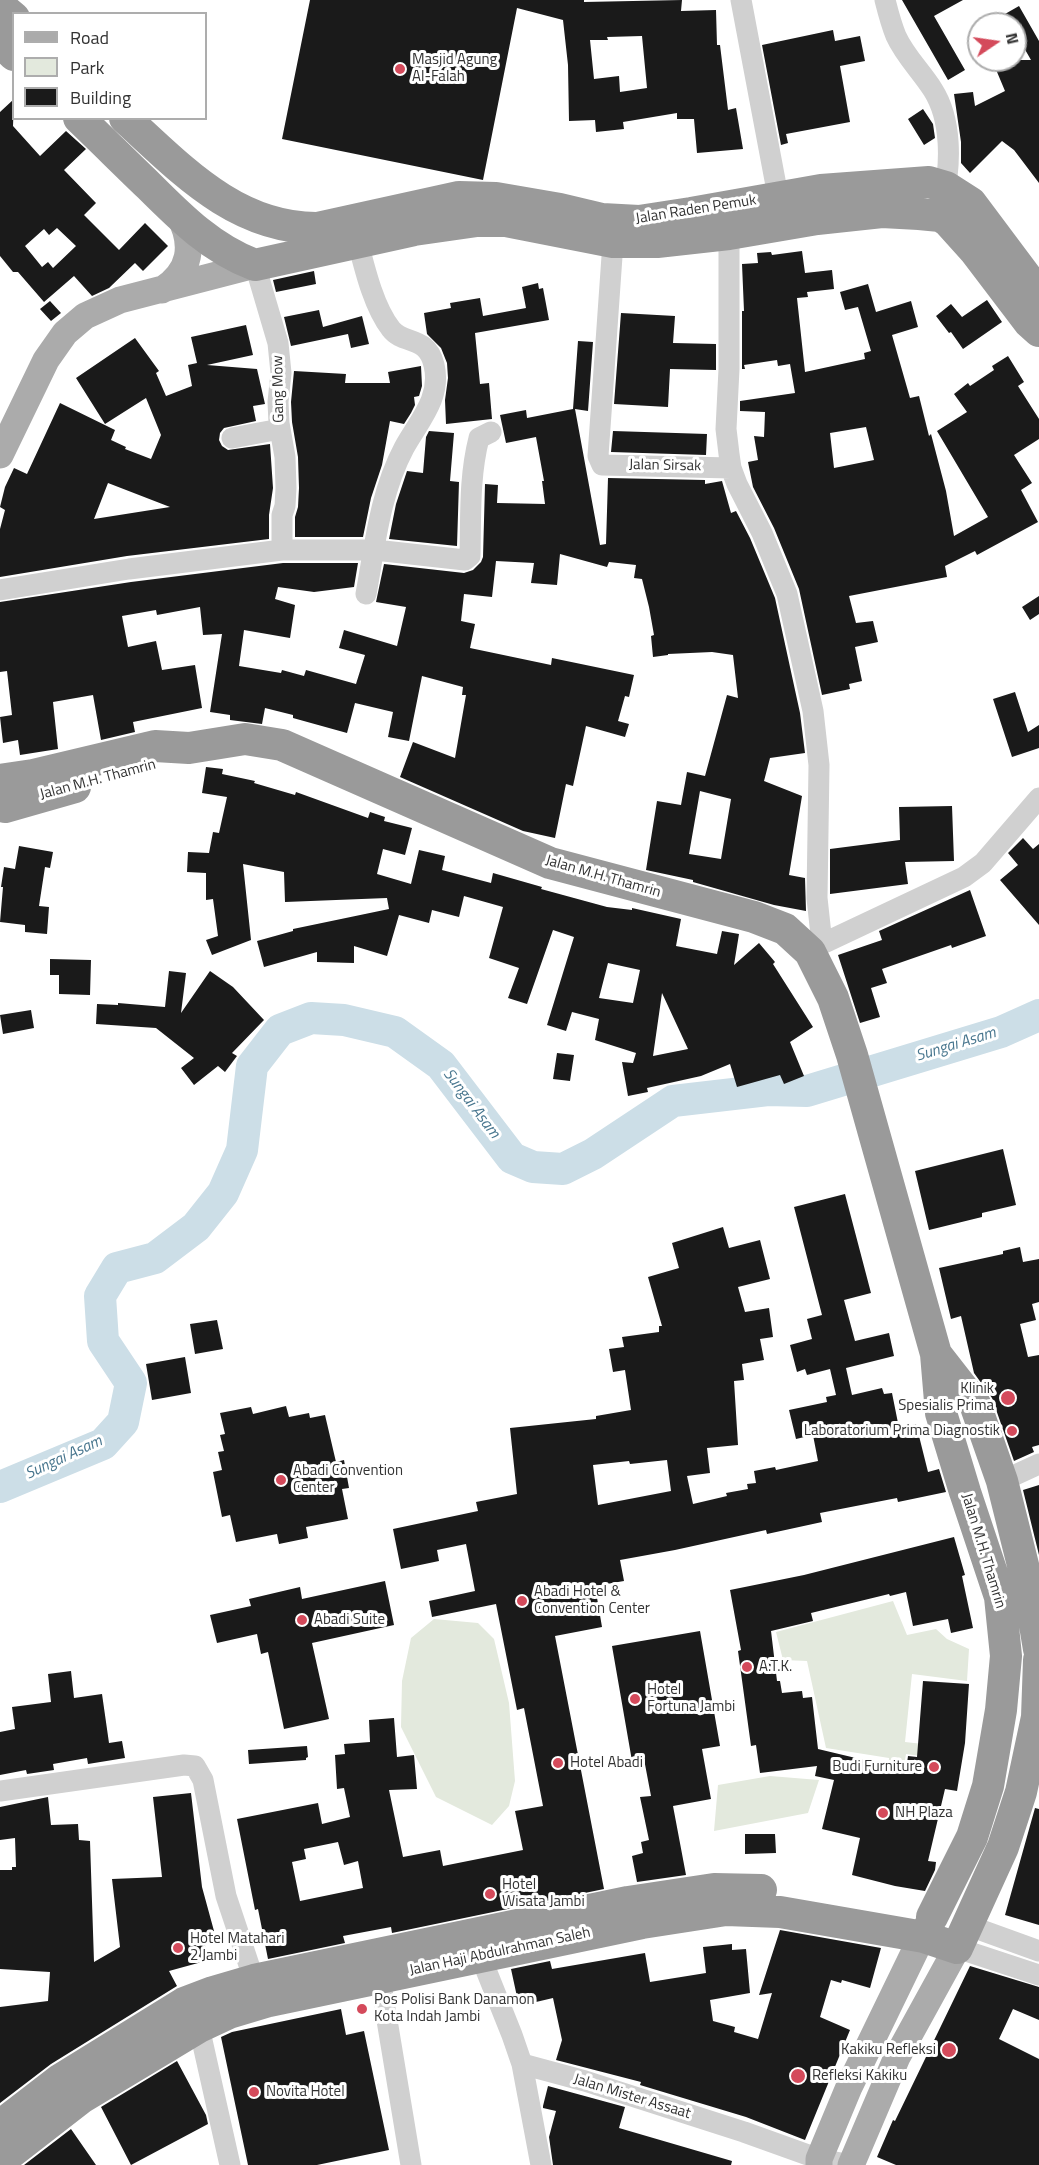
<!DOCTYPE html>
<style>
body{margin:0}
#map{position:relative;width:1039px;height:2165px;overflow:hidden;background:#fff;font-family:"Titillium Web",sans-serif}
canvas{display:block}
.legend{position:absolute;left:12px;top:12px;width:195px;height:108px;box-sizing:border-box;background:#fff;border:2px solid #adadad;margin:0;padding:8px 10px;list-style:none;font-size:18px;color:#333}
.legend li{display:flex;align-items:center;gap:12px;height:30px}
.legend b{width:30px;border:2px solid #adadad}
.north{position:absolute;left:967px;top:12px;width:60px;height:60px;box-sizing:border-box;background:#fff;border:2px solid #adadad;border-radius:50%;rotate:77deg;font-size:16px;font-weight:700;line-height:24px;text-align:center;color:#333}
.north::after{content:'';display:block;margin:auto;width:21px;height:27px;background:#d44a5b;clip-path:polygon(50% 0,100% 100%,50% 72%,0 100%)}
</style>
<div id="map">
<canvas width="1039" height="2165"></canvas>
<ul class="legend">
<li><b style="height:8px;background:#ababab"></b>Road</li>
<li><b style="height:16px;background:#e3e9dd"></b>Park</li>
<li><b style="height:16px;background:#1a1a1a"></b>Building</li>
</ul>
<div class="north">N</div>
</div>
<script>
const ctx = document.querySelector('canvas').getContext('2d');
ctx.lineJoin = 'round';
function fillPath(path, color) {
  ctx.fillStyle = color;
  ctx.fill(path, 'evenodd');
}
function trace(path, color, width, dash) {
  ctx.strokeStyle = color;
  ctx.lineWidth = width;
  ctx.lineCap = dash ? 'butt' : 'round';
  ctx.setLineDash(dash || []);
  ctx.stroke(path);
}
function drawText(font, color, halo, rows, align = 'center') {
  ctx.font = font + ' "Titillium Web",sans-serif';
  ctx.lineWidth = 6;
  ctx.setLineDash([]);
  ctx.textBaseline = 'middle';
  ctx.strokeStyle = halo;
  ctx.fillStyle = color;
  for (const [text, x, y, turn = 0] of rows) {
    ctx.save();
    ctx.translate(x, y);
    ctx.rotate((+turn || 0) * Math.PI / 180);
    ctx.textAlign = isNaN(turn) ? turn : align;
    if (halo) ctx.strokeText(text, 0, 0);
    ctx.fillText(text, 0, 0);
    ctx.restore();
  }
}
fillPath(new Path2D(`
 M893,1601L907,1635L936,1629L947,1639L969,1649L967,1681L912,1674L905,1742L959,1748L956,1761L906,1754L901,1784L888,1782L889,1758L826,1748L807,1661L783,1660L776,1632Z
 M434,1619L478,1623L494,1639L509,1703L515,1781L509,1806L492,1825L436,1797L401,1727L402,1681L411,1638Z
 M770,1776L819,1780L808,1813L714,1831L718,1785Z`), '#e3e9dd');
trace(new Path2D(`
 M0,1487L103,1444L123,1422L131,1383L103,1341L100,1296L117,1268L155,1258L196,1227L223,1193L242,1150L252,1066L280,1030L311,1018L344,1020L395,1032L441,1065L512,1158L533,1167L563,1169L593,1154L673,1101L768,1090L807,1091L1001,1032L1039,1015`), '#ccdee7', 32);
fillPath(new Path2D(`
 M310,0H584V2L682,0L681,11L716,10L717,45H720L728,110L736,108L743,149L697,153L694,119H677V113L623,122L624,129L596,132L595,120L569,121L568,65L563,20L517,8L483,180L282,139ZM642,36L647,88L620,92L619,76L594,79L590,40H608L607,37Z
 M902,0H963L934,16L965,70L948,80Z
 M1019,6L1039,41V183L1014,150L1002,141L970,173L961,163V142L954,94L973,92L975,106L1005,91L992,60H1031L1015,32V24H1010L1005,14Z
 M833,30L835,41L860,36L865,61L840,66L850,122L786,134L788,143L781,145L762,45Z
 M14,99L13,126L40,156L66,131L86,149L64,170L96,203L84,215L119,250L145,223L168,246L143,271L135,263L109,288L92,296L74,276L44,302L18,272H13L0,256V112ZM57,228L76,246L53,268L48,262L42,267L25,246L44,229L49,235Z
 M923,109L933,124L935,138L924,145L908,119Z
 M802,251L805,273L832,270L834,289L807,292L808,297L797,298L805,372L865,359L864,353L871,351L858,307L845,310L840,292L868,284L876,312L911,301L918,327L892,335L910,398L919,396L929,436L931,434L946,491L954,536L988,517L937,431L967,412L954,394L968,383L970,386L994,370L992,366L1008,356L1024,382L1018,386L1039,419V439L1014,455L1032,483L1021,490L1038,522L977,555L975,551L945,566L947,577L849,596L856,623L873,621L878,642L855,647L862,681L849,684L850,689L822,695L799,589L774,528L753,487L748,462L758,460L754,436L764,437L765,412L740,411V401L795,393L790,364L778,366L777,360L744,365L745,369H742V311H744L742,264L758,263L757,253L771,252L772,255ZM866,427L874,460L834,468L830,433Z
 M314,271L316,284L276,292L273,280Z
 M538,283L539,289L543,288L549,320L475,333L480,384L489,383L492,419L446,424L445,400L448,378L447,363L441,348L427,334L424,313L451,308L450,303L480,298L483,316L526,308L522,287Z
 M987,300L1002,322L963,349L951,332L949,333L936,316L951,304L962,317Z
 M50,301L61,313L51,321L40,309Z
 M319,310L323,327L362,316L369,344L351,348L348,334L291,346L284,317Z
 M621,313L675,316L673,343L716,344V370L670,369L668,407L614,404Z
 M246,325L253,355L207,365L257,369L265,404L253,406L256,421L224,428L220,433L219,440L222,446L228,450L270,444L273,488L269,515V539L127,556L0,577V529L5,510L0,507L5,487L14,468L27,474L60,403L115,430L111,440L126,447L125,449L151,459L161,435L146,398L105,424L76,378L135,338L159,371L156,373L166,396L192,386L188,365L197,363L191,337ZM108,483L170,507L94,519Z
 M578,341L593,342L588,411L575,409L600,545L606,544L608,478L705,480V484L722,481L731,513L736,511L750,538L775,598L800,713L805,753L770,758L764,781L802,796L789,875L805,878L806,911L774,905L693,882V880L646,870L657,801L681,805L687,772L705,776L727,695L738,698L733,655L712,652L668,654V655L653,657L651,636L654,635L649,607L642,579L634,578L636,565L609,562L607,567L560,554L557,585L531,583L534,563L496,561L492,597L464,594L461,621L475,624L470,648L551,665L552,658L634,675L629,697L625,696L618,721L629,724L625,737L586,726L573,786L566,784L555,838L523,831L400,777L413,742L455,758L466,695H462L463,687L422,676L409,741L388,737L393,712L355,703L347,733L293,718V715L265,708L262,724L230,720V715L210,712L222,634L203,635L200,607L157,615L156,610L122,616L128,647L156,641L162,670L195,665L202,708L133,722L135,732L101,740L93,695L53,702L58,749L20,755L18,740L3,743L0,717L12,715L7,671L0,672V602L131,582L283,563H358L354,587L314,592L278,587L275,599L295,605L290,638L244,630L239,666L281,673L282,670L304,676L306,670L356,684L365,655L339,648L344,630L397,646L406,607L376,602L384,564L464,573L473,570L481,562L483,557L485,484L498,485L497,503L545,504L542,481H544L536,437L506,443L500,415L526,410L527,418L573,409ZM700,791L731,799L721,859L689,854Z
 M421,366L422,386L419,396L414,397L415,405L411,413L404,424L390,421L382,465L371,498L363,537H295V517L298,507L299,488L298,457L292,422L291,402L294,371L346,374L345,383H390L388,372Z
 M429,431L454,433L450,481L459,482L457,546L389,539L396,504L407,471L423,473L426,437Z
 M613,431L707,434L706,455L611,452Z
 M1039,596V614L1030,620L1022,607Z
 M1015,692L1028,732L1039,725V748L1012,757L993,699Z
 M206,767L223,769L222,774L255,781L254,783L295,795L296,792L368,818L370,812L385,817L384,821L412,828L405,855L383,849L377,874L411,884L419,850L445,856L442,870L491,883L493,873L542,887L541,889L607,907L632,910V908L681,919L676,946L717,954L722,931L739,934L734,965L759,943L775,962L773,964L813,1027L790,1042L804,1076L784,1084L780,1075L737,1087L730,1064L701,1076L647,1088L648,1092L628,1096L622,1062L633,1063L636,1053L595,1040L599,1019L572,1012L566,1031L547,1025L574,937L553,930L527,1004L508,998L519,968L489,958L503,907L464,896L459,917L432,910L429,923L399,915L387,956L354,946V963L317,962V952L264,967L257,941L293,931V929L389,909L387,898L285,902L284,872L243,864L251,940L212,955L206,940L218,936L213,899L206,900V873L187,872L188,852L209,853L213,832L219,833L227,797L202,793ZM608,963L640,970L633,1003L599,998ZM662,993L688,1049L653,1056Z
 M952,806L954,861L905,862L908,884L830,894V849L900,840L899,807Z
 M1023,838L1033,849L1039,844V925L1000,880L1018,865L1008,853Z
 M19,846L53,852L50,868L45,867L39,906L49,907L47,934L25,932V925L0,922L3,887H1L4,867L15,869Z
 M970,890L986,936L952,948L951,945L882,969L887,983L871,988L880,1017L860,1023L838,955L882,940L879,931Z
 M50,959L91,960L90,995L59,994V975H50Z
 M169,971L186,973L181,1013L210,971L233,987L264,1020L232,1053L237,1056L225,1072L218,1066L194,1085L181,1068L194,1058L156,1028L96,1024L97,1004L118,1005V1003L165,1007Z
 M31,1010L34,1028L3,1034L0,1015Z
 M557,1053L574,1055L570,1081L553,1079Z
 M1003,1149L1016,1205L982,1213V1217L929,1230L915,1171Z
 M845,1194L871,1293L844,1300L855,1341L889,1333L894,1356L846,1368L852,1395L882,1388L884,1394L892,1393L899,1428L916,1424L928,1472L939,1469L946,1492L898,1502L897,1498L820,1513L822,1522L767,1534L766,1530L675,1550L620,1560L624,1581L595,1586L602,1627L555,1636L604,1889L392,1933L391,1927L343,1936L345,1943L268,1959L258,1909L255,1910L237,1819L318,1803L322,1824L350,1817L344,1788L337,1789L335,1755L345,1754L344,1744L370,1742L369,1720L394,1718L397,1757L414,1755L417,1789L389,1790L403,1857L440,1850L443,1866L523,1850L515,1811L543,1806L524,1708L517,1710L496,1604L432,1617L429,1601L475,1591L466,1544L437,1550L439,1561L401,1569L393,1529L478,1511L476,1502L517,1494L510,1428L596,1419V1416L631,1410L625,1370L613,1372L609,1349L624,1347L622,1337L659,1332V1326H662L648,1277L679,1268L672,1243L723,1227L729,1248L760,1240L770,1279L738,1287L745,1312L769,1308L773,1337L760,1339L764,1360L742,1364L744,1380L734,1381L738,1445L707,1448L710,1473L687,1476L693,1504L727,1496L726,1493L748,1489L747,1484L756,1483L754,1471L775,1467L776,1470L818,1461L813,1435L796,1439L789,1410L827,1402L826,1397L836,1395L830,1369L807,1375L805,1369L797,1372L790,1345L812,1339L807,1319L822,1315L794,1207ZM667,1460L671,1491L598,1505L593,1465L629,1461L630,1464ZM338,1842L344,1865L358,1861L363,1888L300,1901L292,1862L306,1859L304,1849Z
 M1020,1247L1023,1262L1039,1259V1302L1032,1304L1036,1320L1020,1324L1028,1357L1039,1355V1445L1032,1447L1034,1452L1014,1461L992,1398L974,1373L961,1316L951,1319L939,1268L1003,1254V1251Z
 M217,1320L223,1349L195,1354L190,1324Z
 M185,1357L191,1393L152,1400L146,1364Z
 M286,1406L289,1417L309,1413L310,1418L325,1415L336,1462L344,1460L349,1488L342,1489L348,1519L306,1527L308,1538L279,1544L277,1534L236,1542L230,1515L222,1517L213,1472L222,1470L218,1452L224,1451L220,1435L225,1434L220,1413L251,1407L253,1414Z
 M1039,1485V1555L1023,1490Z
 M954,1537L965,1575L962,1576L973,1628L951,1633L948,1619L913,1626L906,1592L890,1596L889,1594L811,1613L813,1621L771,1631L777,1681H780L782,1693L802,1691L803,1698L812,1697L818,1749L906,1770L908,1756L917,1757L923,1681L969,1684L965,1743L957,1791L945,1789L928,1861L936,1862L935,1870L925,1891L895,1886L852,1875L860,1838L822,1829L834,1780L815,1776L817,1766L760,1773L756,1745L751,1746L738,1651L741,1650L730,1590L804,1575Z
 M385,1581L394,1625L312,1643L329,1719L284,1729L268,1652L261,1654L257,1634L217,1643L210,1615L251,1606L249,1599L300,1587L302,1599Z
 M700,1631L720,1746L702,1749L711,1799L673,1806L686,1875L637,1882L632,1856L643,1853L641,1842L649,1840L640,1797L651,1796L644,1759L632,1761L612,1646Z
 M71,1671L74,1698L102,1694L109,1743L122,1741L125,1758L88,1764L87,1758L53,1764L54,1770L27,1774L26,1770L0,1775V1732L15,1729L12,1707L51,1702L48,1674Z
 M307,1746L308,1757L306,1758V1760L249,1764L248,1750Z
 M191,1793L202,1887L214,1931L202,1934L209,1960L169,1971L177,1986L51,2064L0,2103V2007L48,2001L50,1972L0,1969V1870H12V1867H16L15,1838L0,1840V1807L48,1797L51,1825L78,1824L79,1840L90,1841L94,1962L120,1947L112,1879L162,1877L153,1797Z
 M1035,1808L1039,1809V1925L1005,1915Z
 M745,1834H775L776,1853L745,1854Z
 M780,1930L881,1948L870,1988L842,1980L841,1983L831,1980L820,2017L850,2030L805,2140L746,2117L640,2085L641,2082L556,2060L562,2040L553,1998L519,2006L511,1969L550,1961L552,1969L645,1953L650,1982L706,1973L703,1947L732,1944V1950L746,1949L750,1993L710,2000L713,2021L735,2027L734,2032L758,2039L772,1993L759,1995Z
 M970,1966L1039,1987V2020L1013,2009L999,2039L1039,2059V2165H896L877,2157L893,2120L895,2121Z
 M341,2009L346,2035L364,2031L389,2150L317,2165H248L221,2037L232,2032Z
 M177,2061L206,2115L208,2124L131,2165L101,2107Z
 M548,2086L625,2107L619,2128L732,2161L731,2165H553L549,2137L556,2111L543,2108V2106Z
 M71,2129L96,2165H24Z`), '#1a1a1a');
trace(new Path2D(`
 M741,0L778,196
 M885,0C888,12 891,24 896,36C905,56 921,71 933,90C952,120 951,165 943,199
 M355,231C363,261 372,305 391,329C403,345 427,335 434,365C442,398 418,422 404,448C380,493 375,545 366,594
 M729,234V369L726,429L729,454L731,468L737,484L762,533L787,594L813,711L819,765L817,898L822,944
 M613,242L598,456L602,465L731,468
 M255,265L278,343L281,373L278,402L279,423L285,457L286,488L285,506L282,515V550
 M232,438L280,429
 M0,590L129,569L282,550H375L465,560L470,556C471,516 469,477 479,438L491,432
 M812,951L822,944L964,877L983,863L1039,798
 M1002,1481L1039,1464
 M0,1791L184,1765L195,1766L203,1780L226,1896L254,1980
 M967,1925L1039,1951
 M957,1948L1039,1975
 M480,1955L512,2035L522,2064L585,2081L744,2132L819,2159L852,2165
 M380,1978L411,2165
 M192,2016L199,2027L230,2165
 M522,2064L541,2165`), '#d0d0d0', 21);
trace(new Path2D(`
 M162,290C191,271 195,245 179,215
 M0,455L46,360L65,333L85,316L120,300L255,265
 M819,2165V2159L849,2087L931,1918
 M851,2165L897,2057L957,1948`), '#ababab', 27);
trace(new Path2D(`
 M0,6L14,18
 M0,42L14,55
 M79,118C103,141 126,164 149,186C181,218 212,249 255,265L414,230L477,221H506L613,242H657L729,234L817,219L882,212L919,214L940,216L948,221L975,251L1029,322L1039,331
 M125,118C181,169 236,229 318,228L459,197L496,198L560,209L602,219L639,221L691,213L821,190L929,182L946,187L971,203L1039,294
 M0,780L33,775L155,746L189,748L245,739L282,745L550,863L754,917L785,929L810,952L833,998L852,1055L936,1354L941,1413L965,1492L1000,1597L1006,1656L1001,1710L988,1786L972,1837L932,1917
 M5,807L75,787
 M936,1354L975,1404L1002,1481L1029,1589L1039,1649
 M0,2126L61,2079L184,2003L213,1992L254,1980L628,1902L714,1889L761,1890
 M0,2161L81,2098L199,2027L229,2013L269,2001L642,1923L726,1910L780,1912L924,1937L957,1948L1003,1847L1021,1792L1037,1717L1039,1660`), '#9a9a9a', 32);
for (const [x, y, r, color] of [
 [400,69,6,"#d44a5b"],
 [1008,1398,8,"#d44a5b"],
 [1012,1431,6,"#d44a5b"],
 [281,1480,6,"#d44a5b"],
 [522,1601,6,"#d44a5b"],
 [302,1620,6,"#d44a5b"],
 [747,1667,6,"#d44a5b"],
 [635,1699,6,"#d44a5b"],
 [558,1763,6,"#d44a5b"],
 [934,1767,6,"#d44a5b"],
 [883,1813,6,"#d44a5b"],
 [490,1894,6,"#d44a5b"],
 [178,1948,6,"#d44a5b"],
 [362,2009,6,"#d44a5b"],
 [949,2050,8,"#d44a5b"],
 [798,2076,8,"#d44a5b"],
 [254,2092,6,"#d44a5b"]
]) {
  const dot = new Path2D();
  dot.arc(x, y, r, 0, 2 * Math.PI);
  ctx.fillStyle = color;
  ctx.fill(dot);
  trace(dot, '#fff', 2);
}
drawText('15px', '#333', '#fff', [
 ["Masjid Agung",412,60],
 ["Al-Falah",412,77],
 ["Klinik",994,1389,"right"],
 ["Spesialis Prima",994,1406,"right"],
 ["Laboratorium Prima Diagnostik",1000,1431,"right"],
 ["Abadi Convention",293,1471],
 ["Center",293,1488],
 ["Abadi Hotel &",534,1592],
 ["Convention Center",534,1609],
 ["Abadi Suite",314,1620],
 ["A.T.K.",759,1667],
 ["Hotel",647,1690],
 ["Fortuna Jambi",647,1707],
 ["Hotel Abadi",570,1763],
 ["Budi Furniture",922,1767,"right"],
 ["NH Plaza",895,1813],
 ["Hotel",502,1885],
 ["Wisata Jambi",502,1902],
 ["Hotel Matahari",190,1939],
 ["2 Jambi",190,1956],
 ["Pos Polisi Bank Danamon",374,2000],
 ["Kota Indah Jambi",374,2017],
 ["Kakiku Refleksi",936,2050,"right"],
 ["Refleksi Kakiku",812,2076],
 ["Novita Hotel",266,2092]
], 'left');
drawText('15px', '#333', '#fff', [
 ["Jalan Raden Pemuk",696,210,-9],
 ["Gang Mow",279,389,-91],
 ["Jalan Sirsak",665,466,1],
 ["Jalan M.H. Thamrin",98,780,-15],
 ["Jalan M.H. Thamrin",603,877,16],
 ["Jalan M.H. Thamrin",983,1551,73],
 ["Jalan Haji Abdulrahman Saleh",500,1952,-12],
 ["Jalan Mister Assaat",632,2097,17]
]);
drawText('italic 16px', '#48768e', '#fff', [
 ["Sungai Asam",956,1045,-17],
 ["Sungai Asam",471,1104,53],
 ["Sungai Asam",64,1458,-25]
]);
</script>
